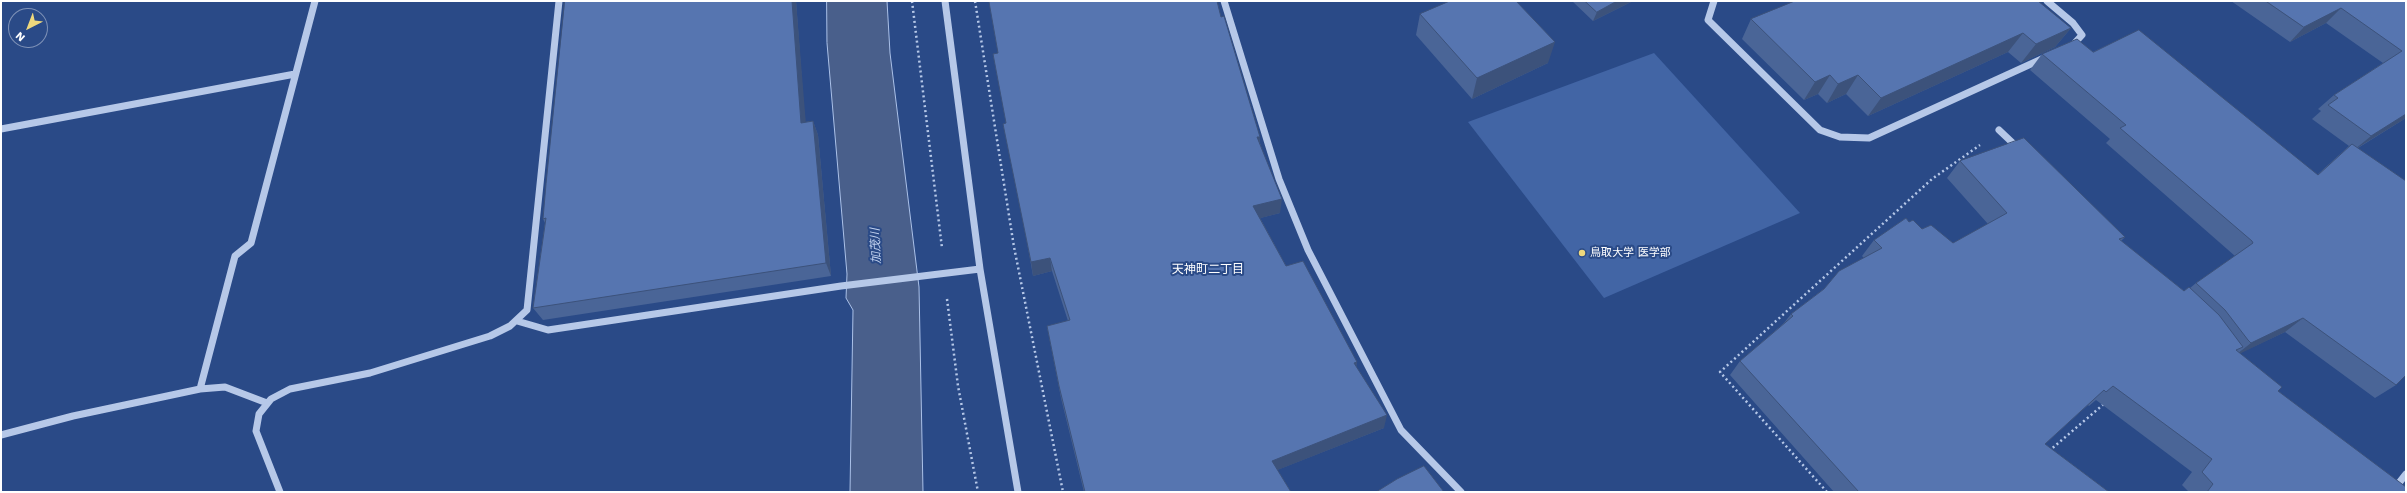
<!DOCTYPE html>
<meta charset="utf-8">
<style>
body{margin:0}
#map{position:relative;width:2407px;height:493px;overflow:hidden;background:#2a4a87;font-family:"Work Sans",sans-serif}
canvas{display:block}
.frame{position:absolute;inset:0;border:2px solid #fff;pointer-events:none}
.north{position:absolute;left:8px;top:8px;width:40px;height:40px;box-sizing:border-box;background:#2a4a87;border:1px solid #7f92b7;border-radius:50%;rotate:222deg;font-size:11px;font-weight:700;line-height:16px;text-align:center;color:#fff}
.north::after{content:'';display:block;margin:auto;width:14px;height:18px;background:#eed87d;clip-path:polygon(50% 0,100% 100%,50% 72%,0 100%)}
</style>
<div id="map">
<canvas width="2407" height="493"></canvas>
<div class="frame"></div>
<div class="north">N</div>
</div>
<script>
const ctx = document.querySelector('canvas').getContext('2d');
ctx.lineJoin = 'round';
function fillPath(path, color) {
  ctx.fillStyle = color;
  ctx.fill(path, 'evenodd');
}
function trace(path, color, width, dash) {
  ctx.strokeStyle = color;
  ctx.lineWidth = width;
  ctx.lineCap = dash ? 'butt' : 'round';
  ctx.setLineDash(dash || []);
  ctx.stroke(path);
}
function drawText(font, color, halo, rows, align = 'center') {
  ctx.font = font + ' "Work Sans","Noto Sans JP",sans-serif';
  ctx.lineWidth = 4;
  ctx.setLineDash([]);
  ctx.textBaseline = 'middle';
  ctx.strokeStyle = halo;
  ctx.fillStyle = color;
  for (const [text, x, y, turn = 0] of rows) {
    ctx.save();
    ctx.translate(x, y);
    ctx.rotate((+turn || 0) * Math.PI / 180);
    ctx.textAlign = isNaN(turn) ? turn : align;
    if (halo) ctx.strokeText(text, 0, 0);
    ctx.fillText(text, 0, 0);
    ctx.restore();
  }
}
fillPath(new Path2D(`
 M1654,53L1800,213L1604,298L1468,122Z`), '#4265a5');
const water = new Path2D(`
 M827,1H887L890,53L919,287L923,492H850L853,310L846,298L847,274L827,43Z`);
fillPath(water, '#495f8b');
trace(water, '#abc1e8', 1);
trace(new Path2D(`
 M912,1L942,248
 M975,1L1014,247L1063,492
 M947,299L958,386L978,492
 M2049,451L2105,403
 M1827,492L1720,372L1932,179L1980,145`), '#b6c8e8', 2.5, [2, 3]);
trace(new Path2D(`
 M945,1L980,269L1018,492
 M1224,1L1279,179L1308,250L1401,430L1461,492
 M1714,1L1708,20L1820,130L1840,137L1869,138L2044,58
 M2047,1L2073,23L2082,35L2072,46
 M1,129L295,74
 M1999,130L2018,148
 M517,321L548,330L841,286L980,269
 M200,389L235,256L251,243L315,1
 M1,435L73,416L200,389L225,387L267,403
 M280,492L256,431L259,414L271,399L290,389L370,373L490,336L510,326L527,310L559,1
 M2392,492L2406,474`), '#b6c8e8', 7);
fillPath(new Path2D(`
 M565,1H796L805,122L813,121L818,135L831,276L543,320L533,308L545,223L543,219Z
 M1572,1H1633L1593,21Z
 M2231,1H2406V118L2358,148L2396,385L2375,398L2285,332L2240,353L2278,391L2406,492H2189L2182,485L2192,472L2096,400L2089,406L2088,405L2045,444L2109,492H1834L1730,375L1740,361L1784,323L1791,314L1864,258L1862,256L1874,240L1909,222L1922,229L1953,243L1988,224L1947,178L1960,161L2125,237L2121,241L2184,291L2190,288L2196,283L2235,256L2106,143L2110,139L2030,70L2042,54L2093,52L2317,175L2349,146L2312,119L2321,111L2318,109L2334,95L2383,63L2326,23L2290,42Z
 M1420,14L1548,63L1472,99L1416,35Z
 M1221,17L1260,137V143L1280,213L1260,218L1286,266L1357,362L1356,367L1384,428L1277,470L1291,492H1084L1061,398L1047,326L1068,321L1052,271L1033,276L1006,123Z
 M1751,19L2071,28L2055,47L2021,63L2008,52L1868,116L1846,94L1827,103L1818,94L1804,100L1742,39Z`), '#4a6597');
fillPath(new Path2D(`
 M792,1H796L807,137L801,123Z
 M1617,1H1633L1593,21L1597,12Z
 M2341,8L2326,23L2290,42L2304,27Z
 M2071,28L2055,47L2021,63L2036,44Z
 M2023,33L2008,52L1868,116L1881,98Z
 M1555,42L1548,63L1472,99L1477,78Z
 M1830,75L1818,94L1804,100L1815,82Z
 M1858,75L1846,94L1827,103L1838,84Z
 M2406,114V118L2354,150L2371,136Z
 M813,121L818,135L831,276L826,263Z
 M1257,137H1260L1259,152Z
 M1282,199L1280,213L1253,220V206Z
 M1050,258L1052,271L1033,276L1031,262Z
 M2303,318L2285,332L2233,357L2251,343Z
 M1357,362L1355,374L1354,363Z
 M1387,415L1384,428L1270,473L1272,461Z`), '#3c527b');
const building = new Path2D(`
 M565,1H792L801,123L813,121L826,263L533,308L546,218L543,219L546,184Z
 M999,1H1217L1221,17L1224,16L1260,137H1257L1282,199L1253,206L1286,266L1303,261L1357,362L1354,363L1387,415L1272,461L1291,492H1085L1059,386L1047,326L1070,320L1050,258L1031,262L1003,124L1006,123L993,54L998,53L989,2Z
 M1450,1H1516L1555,42L1477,78L1420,14Z
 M1585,1H1617L1597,12Z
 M1795,1H2038L2071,28L2036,44L2023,33L1881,98L1858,75L1838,84L1830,75L1815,82L1751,19Z
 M2266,1H2406V114L2371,136L2328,105L2338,98L2334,95L2402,51L2341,8L2304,27Z
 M2139,30L2318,175L2352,144L2406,181V375L2396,385L2303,318L2251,343L2248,340L2225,310L2196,283L2253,243L2252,241L2120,128L2126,125L2042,54L2077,39L2093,52Z
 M2024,138L2125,237L2119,239L2184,291L2189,287L2219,315L2243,347L2236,350L2282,387L2278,391L2406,487V492H2207L2213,484L2202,472L2212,459L2113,386L2106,392L2104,390L2045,444L2109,492H1859L1740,361L1793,316L1791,314L1824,289L1839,271L1882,248L1874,240L1906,218L1909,222L1913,220L1922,229L1931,225L1953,243L2007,213L1960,161Z
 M1424,466L1444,492H1376L1397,479Z`);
fillPath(building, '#5675b0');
trace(building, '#3c527b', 1);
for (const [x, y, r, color] of [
 [1582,253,4,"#eed87d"]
]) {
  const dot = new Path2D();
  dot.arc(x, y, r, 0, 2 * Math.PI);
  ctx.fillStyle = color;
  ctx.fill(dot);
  trace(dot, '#2a4a87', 1.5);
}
drawText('11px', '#fff', '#2a4a87', [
 ["鳥取大学 医学部",1590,253]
], 'left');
drawText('italic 12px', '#c2d2ef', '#2a4a87', [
 ["加茂川",876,246,-92]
]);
drawText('12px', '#fff', '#2a4a87', [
 ["天神町二丁目",1208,269]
]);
</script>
